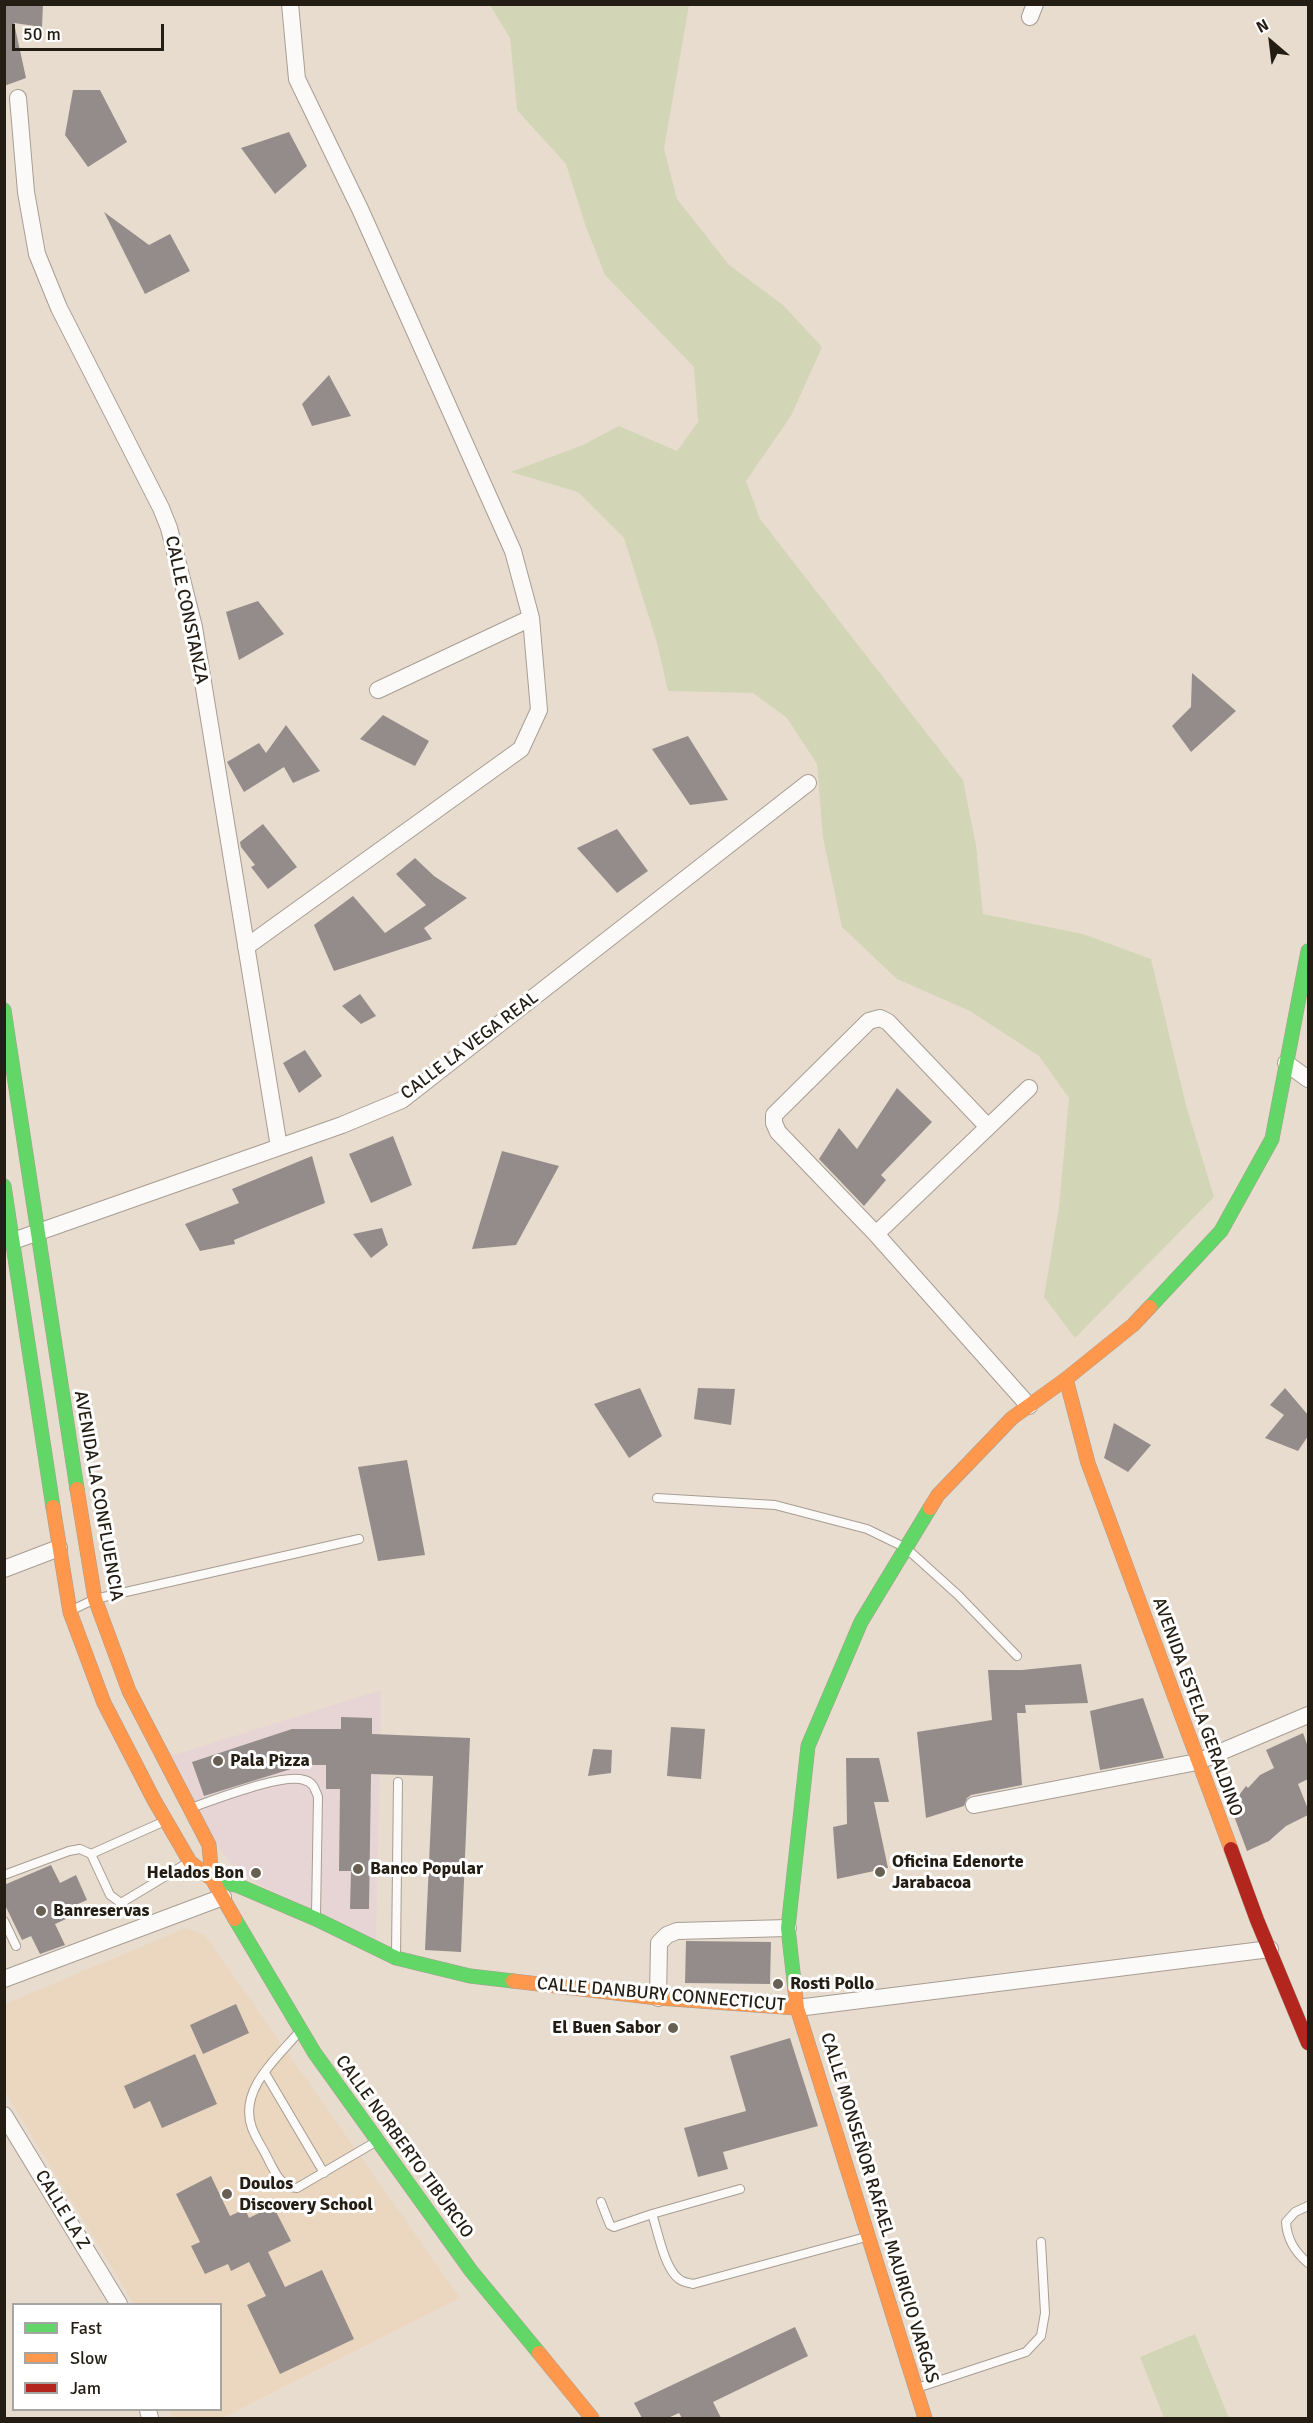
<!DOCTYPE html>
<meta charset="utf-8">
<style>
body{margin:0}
#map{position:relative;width:1313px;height:2423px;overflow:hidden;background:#e8dcce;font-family:Signika,sans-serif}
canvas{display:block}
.frame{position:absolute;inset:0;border:6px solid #241d13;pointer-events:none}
.legend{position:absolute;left:12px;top:2303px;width:210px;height:108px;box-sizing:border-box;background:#fff;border:2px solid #a7a5a1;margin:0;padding:8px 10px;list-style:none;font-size:18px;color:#241d13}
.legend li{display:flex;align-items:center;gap:12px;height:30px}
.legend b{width:30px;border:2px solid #a7a5a1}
.north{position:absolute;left:1241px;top:12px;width:60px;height:60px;-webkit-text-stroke:4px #fff;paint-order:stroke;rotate:332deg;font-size:16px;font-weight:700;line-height:24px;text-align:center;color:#241d13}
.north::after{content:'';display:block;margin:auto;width:21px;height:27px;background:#241d13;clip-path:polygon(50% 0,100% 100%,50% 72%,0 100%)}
.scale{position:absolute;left:12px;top:24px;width:152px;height:27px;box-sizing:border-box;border:3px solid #241d13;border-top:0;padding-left:8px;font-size:18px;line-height:21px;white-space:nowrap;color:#241d13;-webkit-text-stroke:4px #fff;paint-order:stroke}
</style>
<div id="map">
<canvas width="1313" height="2423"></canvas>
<div class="frame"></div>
<ul class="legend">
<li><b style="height:8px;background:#63d668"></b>Fast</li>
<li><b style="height:8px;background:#ff974d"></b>Slow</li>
<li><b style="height:8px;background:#b3261e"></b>Jam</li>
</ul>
<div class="north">N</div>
<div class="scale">50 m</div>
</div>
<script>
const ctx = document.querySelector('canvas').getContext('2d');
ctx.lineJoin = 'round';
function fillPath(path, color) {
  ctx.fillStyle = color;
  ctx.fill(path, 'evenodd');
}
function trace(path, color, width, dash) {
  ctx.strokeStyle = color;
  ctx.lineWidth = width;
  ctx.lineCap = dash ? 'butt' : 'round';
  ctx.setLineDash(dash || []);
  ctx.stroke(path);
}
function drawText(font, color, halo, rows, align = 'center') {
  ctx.font = font + ' Signika,sans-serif';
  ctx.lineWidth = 6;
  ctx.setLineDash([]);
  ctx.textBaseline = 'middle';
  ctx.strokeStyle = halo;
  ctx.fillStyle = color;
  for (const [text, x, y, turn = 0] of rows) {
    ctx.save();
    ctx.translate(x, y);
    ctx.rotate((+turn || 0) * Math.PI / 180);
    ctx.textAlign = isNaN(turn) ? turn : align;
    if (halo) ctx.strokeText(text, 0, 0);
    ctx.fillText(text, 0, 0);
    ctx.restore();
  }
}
fillPath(new Path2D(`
 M381,1690V1719L376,1940L259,1884L235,1868L216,1844L171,1756Z`), '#e7d5d5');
fillPath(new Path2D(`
 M186,1928L204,1934L460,2298L222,2418H173L170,2410H220V2304H134L5,2091V2004Z`), '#ebd6bf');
fillPath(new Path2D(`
 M490,5H689L664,149L677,199L729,265L783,305L822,347L791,416L746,481L760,519L963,780L976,845L983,914L1083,934L1151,959L1186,1105L1214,1197L1075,1338L1044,1297L1059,1207L1069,1098L1039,1056L970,1011L897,979L842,927L823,838L817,764L787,718L753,693L668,691L657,643L624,538L578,492L511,472L583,445L619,426L677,451L698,422L694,367L605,275L586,227L566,164L517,110L510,38Z
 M1195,2334L1229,2418H1164L1140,2357Z`), '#d2d6b6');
fillPath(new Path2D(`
 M4,4H43L42,27L14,23L26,78L4,86Z
 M73,90H100L127,142L88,167L65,135Z
 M289,132L307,166L275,194L241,148Z
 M104,212L149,245L170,234L190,271L145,294Z
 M329,375L351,416L312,426L302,404Z
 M258,601L284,634L239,660L226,612Z
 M1192,673L1236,711L1191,752L1172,726L1191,707Z
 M383,715L429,741L415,766L360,739Z
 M286,725L320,771L293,783L284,767L244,792L227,762L259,743L266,753Z
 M688,736L728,800L690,805L652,749Z
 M263,824L297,867L268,889L251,867L255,865L241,847L240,842Z
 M617,829L648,871L617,893L577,848Z
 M415,858L434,876L467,898L424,928L432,939L334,971L314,925L353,896L385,933L426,905L396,874Z
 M360,994L376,1016L361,1024L342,1006Z
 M305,1050L322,1076L299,1093L283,1063Z
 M897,1088L932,1122L881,1175L886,1180L864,1206L819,1159L839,1128L857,1149Z
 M393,1136L412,1185L371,1203L349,1154Z
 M502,1151L559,1166L516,1245L472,1249Z
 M312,1156L325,1203L234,1240L235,1244L200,1251L185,1224L239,1203L232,1189Z
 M382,1228L388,1245L371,1258L353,1234Z
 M640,1388L662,1436L629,1458L594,1404Z
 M698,1388L735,1389L731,1425L694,1419Z
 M1285,1388L1308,1415V1436L1298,1451L1265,1438L1284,1415L1270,1405Z
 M1114,1423L1151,1445L1128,1472L1104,1458Z
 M407,1460L425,1555L378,1561L358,1467Z
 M1081,1664L1088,1703L1025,1705L1026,1713H1017L1022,1785L971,1795L967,1798L964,1806L926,1818L917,1732L992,1720L988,1670H1022Z
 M1143,1698L1164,1758L1100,1770L1090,1711Z
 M341,1717L372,1718V1734L470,1738L461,1952L425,1950L433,1776L371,1774L369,1909H350L351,1871H339L340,1789H326V1765H304L204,1796L192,1762L292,1729H341Z
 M671,1727L705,1729L701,1779L667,1776Z
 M1303,1733L1308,1747V1779L1298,1784L1308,1809V1815L1286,1826L1269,1841L1247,1851L1234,1816L1235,1814L1230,1807L1246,1786L1248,1788L1260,1775L1274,1768L1266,1750Z
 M593,1749L612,1750L611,1773L588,1776Z
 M846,1758H879L889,1802H874L888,1868L837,1879L833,1827L847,1824Z
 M51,1865L60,1883L76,1875L87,1900L71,1907L75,1915L55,1924L65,1945L40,1954L31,1936L22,1940L4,1903V1885Z
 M686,1941L771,1942L770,1984L685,1983Z
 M236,2004L249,2033L203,2054L190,2025Z
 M790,2038L818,2126L723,2152L728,2169L698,2177L684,2128L746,2111L730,2056Z
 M195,2054L217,2104L162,2128L150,2101L134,2109L124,2086Z
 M211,2176L230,2216L245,2209L249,2218L273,2206L291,2241L268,2252L285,2287L322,2270L354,2339L280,2374L247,2305L266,2296L249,2262L231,2271L228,2264L205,2274L191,2246L200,2242L176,2194Z
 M795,2327L808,2356L713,2402L721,2418H682L679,2413L668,2418H642L634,2403Z`), '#938c8a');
const lane = new Path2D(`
 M657,1498L775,1505L867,1529L906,1548L958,1595L1017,1656
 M72,1610L95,1599L359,1539
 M193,1807C217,1799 282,1773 304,1780C313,1782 315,1789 318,1797L316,1915
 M165,1821L91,1854L110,1895L121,1903L189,1862
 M4,1875L69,1851L80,1849L91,1854
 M4,1921L16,1946
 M396,1955L398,1782
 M299,2032C277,2058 238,2090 252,2128C256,2139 264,2150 269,2161C276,2174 281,2187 297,2188L377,2141
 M265,2073L324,2173
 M740,2189L652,2214C658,2231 664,2268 679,2279C682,2282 689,2283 693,2284L866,2237
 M601,2202L610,2225L614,2227L652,2214
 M1308,2206L1295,2212L1286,2222C1287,2240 1295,2252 1308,2263
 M917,2388L1026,2352L1041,2336L1045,2313L1041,2242`);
const street = new Path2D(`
 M1030,17L1035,4
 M18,98L26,192L37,254L59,308L161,508L169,528L194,627L279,1147
 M378,690L531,618
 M246,947L521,749L539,710L531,618L513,551L360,209L297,79L290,4
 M1286,1063L1308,1079
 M988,1127L888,1022L880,1018L869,1021L774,1115V1123L778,1132L876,1234L1029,1406
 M876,1234L1029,1088
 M13,1241L342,1125L402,1100L808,783
 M4,1569L59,1548
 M974,1805L1197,1762L1308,1715
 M4,1979L223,1897
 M658,1998L659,1943L667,1935L677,1931L788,1928
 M797,2008L1270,1949
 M4,2115L119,2304
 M148,2410L150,2418`);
const fast = new Path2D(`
 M4,1010L77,1489
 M4,1186L53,1507
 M1150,1307L1221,1231L1272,1139L1308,951
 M212,1879L239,1886L316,1919L396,1958L470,1976L513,1981
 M235,1919L314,2052L472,2272L539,2353
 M795,1990L788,1928L808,1746L861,1622L930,1508`);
const slow = new Path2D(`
 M1066,1379L1088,1463L1231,1849
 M77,1489L95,1599L129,1691L209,1845L212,1879
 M53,1507L70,1612L104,1703L154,1800L190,1862L212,1879L235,1919
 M930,1508L938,1495L1012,1418L1066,1379L1133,1325L1150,1307
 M513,1981L658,1998L797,2008
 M795,1990L797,2008L925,2418
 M539,2353L592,2418`);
const jam = new Path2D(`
 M1231,1849L1257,1920L1308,2043`);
trace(lane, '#a79d93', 10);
trace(street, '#a79d93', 18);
trace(fast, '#a79d93', 15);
trace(slow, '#a79d93', 15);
trace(jam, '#a79d93', 15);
trace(lane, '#fcfaf8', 8);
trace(street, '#fcfaf8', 16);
trace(fast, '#63d668', 14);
trace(slow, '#ff974d', 14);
trace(jam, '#b3261e', 14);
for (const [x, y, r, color] of [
 [218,1761,6,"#696054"],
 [358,1869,6,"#696054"],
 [880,1872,6,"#696054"],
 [256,1873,6,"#696054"],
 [41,1911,6,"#696054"],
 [778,1984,6,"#696054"],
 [673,2028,6,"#696054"],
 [227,2194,6,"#696054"]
]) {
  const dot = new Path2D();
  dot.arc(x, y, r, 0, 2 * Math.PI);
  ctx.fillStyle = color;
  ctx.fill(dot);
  trace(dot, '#fff', 2);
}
drawText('18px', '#241d13', '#fff', [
 ["CALLE CONSTANZA",186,610,78],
 ["CALLE LA VEGA REAL",470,1046,-37],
 ["AVENIDA LA CONFLUENCIA",98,1496,80],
 ["AVENIDA ESTELA GERALDINO",1197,1707,70],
 ["CALLE DANBURY CONNECTICUT",661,1995,5],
 ["CALLE NORBERTO TIBURCIO",404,2147,54],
 ["CALLE MONSEÑOR RAFAEL MAURICIO VARGAS",879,2208,73],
 ["CALLE LA Z",62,2210,59]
]);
drawText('bold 18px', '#241d13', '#fff', [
 ["Pala Pizza",230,1761],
 ["Oficina Edenorte",892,1862],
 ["Jarabacoa",892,1883],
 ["Banco Popular",370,1869],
 ["Helados Bon",244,1873,"right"],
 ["Banreservas",53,1911],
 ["Rosti Pollo",790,1984],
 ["El Buen Sabor",661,2028,"right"],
 ["Doulos",239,2184],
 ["Discovery School",239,2205]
], 'left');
</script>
